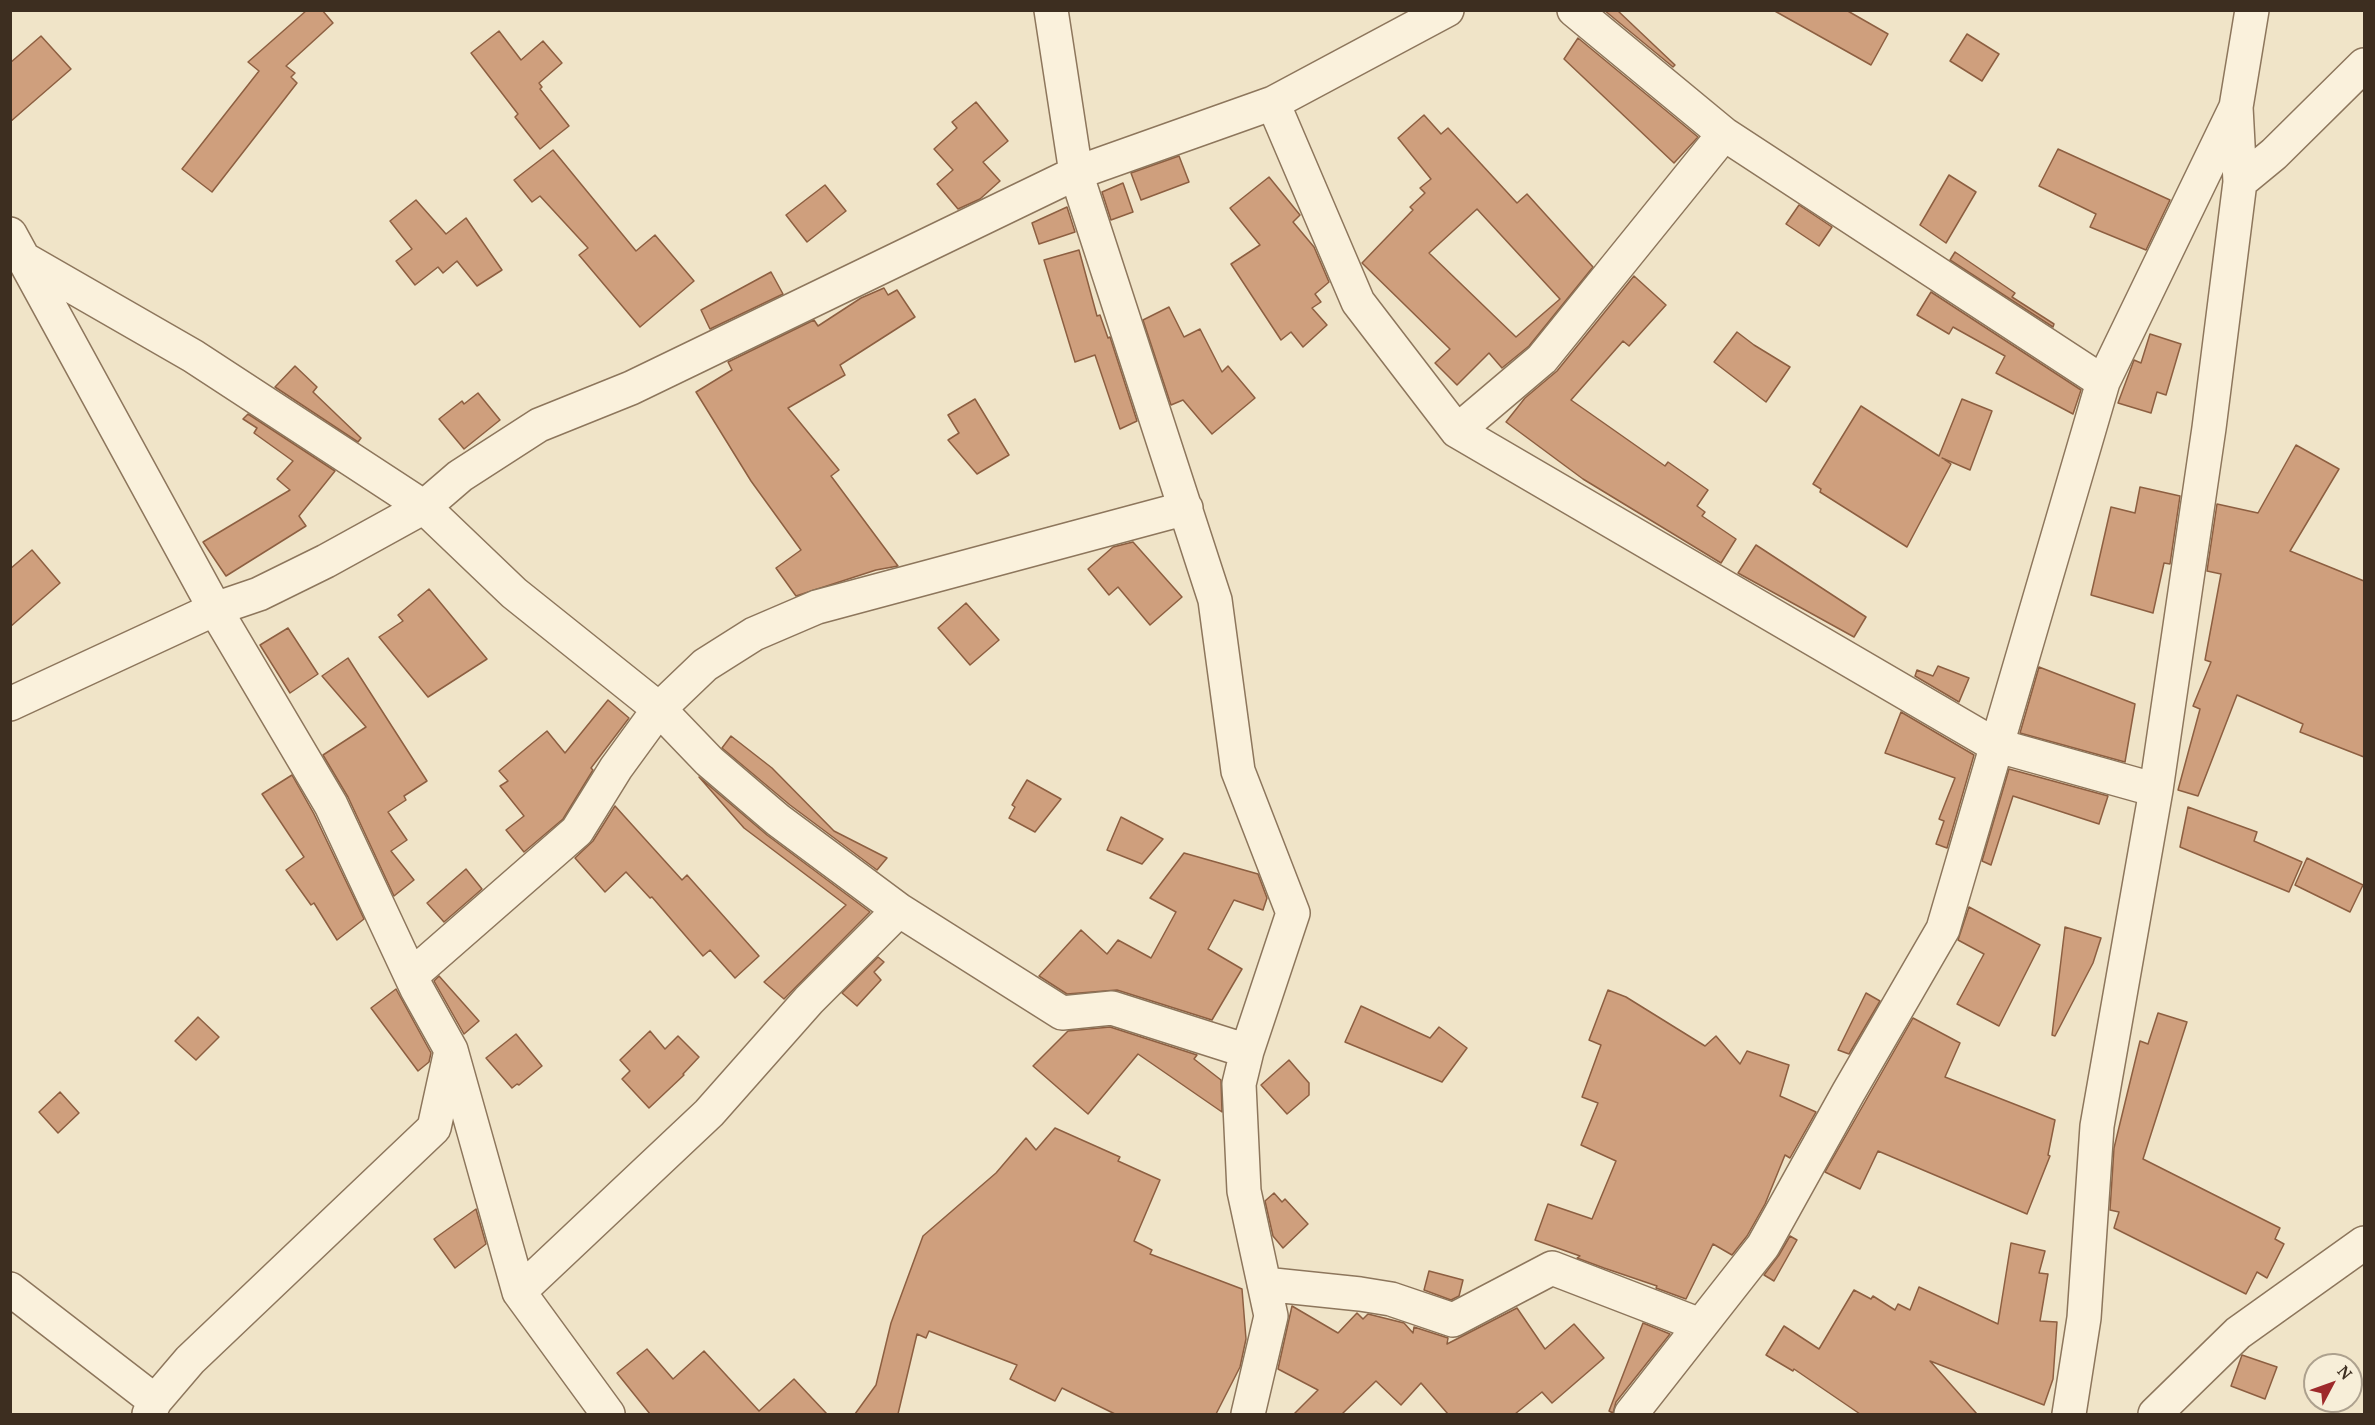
<!DOCTYPE html>
<style>
body{margin:0}
#map{position:relative;width:2375px;height:1425px;overflow:hidden;background:#f0e4c8;font-family:"PT Serif",serif}
canvas{display:block}
.frame{position:absolute;inset:0;border:12px solid #3d2e20;pointer-events:none}
.north{position:absolute;left:2303px;top:1353px;width:60px;height:60px;box-sizing:border-box;background:#f7eed8;border:2px solid #ada18e;border-radius:50%;rotate:49deg;font-size:16px;font-weight:700;line-height:24px;text-align:center;color:#3d2e20}
.north::after{content:'';display:block;margin:auto;width:21px;height:27px;background:#9e2a2b;clip-path:polygon(50% 0,100% 100%,50% 72%,0 100%)}
</style>
<div id="map">
<canvas width="2375" height="1425"></canvas>
<div class="frame"></div>
<div class="north">N</div>
</div>
<script>
const ctx = document.querySelector('canvas').getContext('2d');
ctx.lineJoin = 'round';
function fillPath(path, color) {
  ctx.fillStyle = color;
  ctx.fill(path, 'evenodd');
}
function trace(path, color, width, dash) {
  ctx.strokeStyle = color;
  ctx.lineWidth = width;
  ctx.lineCap = dash ? 'butt' : 'round';
  ctx.setLineDash(dash || []);
  ctx.stroke(path);
}
const building = new Path2D(`
 M307,10H322L333,23L286,66L295,73L291,77L297,83L212,192L182,169L259,71L248,62Z
 M1604,10H1617L1675,65L1673,67Z
 M1773,10H1846L1888,34L1871,65Z
 M499,31L521,60L543,41L562,63L539,83L542,87L540,89L569,126L540,149L515,117L518,114L471,53Z
 M1967,34L1999,54L1982,81L1950,61Z
 M41,36L71,69L10,122V63Z
 M1578,38L1698,137L1674,163L1564,59Z
 M976,102L1008,141L983,162L1000,181L980,199L958,209L937,184L953,170L934,149L957,128L952,122Z
 M1424,115L1441,134L1448,128L1517,203L1527,194L1593,267L1529,346L1502,368L1489,353L1457,385L1435,363L1450,349L1362,263L1413,210L1410,207L1425,193L1420,188L1431,179L1398,138ZM1477,209L1560,299L1516,337L1429,253Z
 M2058,149L2170,200L2146,250L2090,227L2096,214L2039,186Z
 M553,150L636,251L655,235L694,281L640,327L579,255L588,248L540,196L532,202L514,180Z
 M1179,156L1189,182L1141,200L1131,173Z
 M1949,175L1976,192L1946,243L1920,225Z
 M1269,177L1300,215L1293,222L1314,247L1329,282L1315,294L1321,302L1312,308L1327,325L1303,347L1291,332L1281,340L1231,264L1260,245L1230,208Z
 M1123,183L1133,212L1111,220L1102,192Z
 M825,185L846,211L807,242L786,215Z
 M416,200L446,234L466,218L502,270L477,286L457,261L443,273L438,267L415,285L396,261L412,249L390,221Z
 M1799,205L1832,227L1819,246L1786,224Z
 M1067,207L1075,232L1039,244L1032,223Z
 M1079,250L1097,316L1100,315L1108,338L1110,337L1137,421L1120,429L1095,355L1075,362L1044,260Z
 M1955,252L2015,293L2012,297L2054,324L2053,327L1950,260Z
 M771,272L783,294L710,329L701,310Z
 M1634,276L1666,305L1629,346L1623,341L1571,400L1665,466L1668,462L1708,490L1697,506L1705,512L1702,516L1736,539L1721,563L1583,479L1506,422L1525,398L1557,371Z
 M884,288L888,295L897,290L915,317L840,365L845,375L788,408L839,470L831,476L898,566L876,570L796,596L776,568L801,550L751,481L696,392L732,370L728,362L814,320L818,326L861,298Z
 M1931,292L2081,390L2073,414L1996,373L2005,356L1953,327L1949,334L1917,315Z
 M1169,307L1184,337L1200,329L1222,372L1228,366L1255,398L1212,434L1183,400L1171,405L1143,320Z
 M1737,332L1754,345L1790,367L1766,402L1714,362Z
 M2150,334L2181,344L2166,395L2157,392L2151,413L2118,403L2134,360L2141,363Z
 M295,366L317,387L313,392L361,438L358,442L275,387Z
 M478,393L500,420L464,449L439,419L462,401L464,404Z
 M975,399L1009,455L977,474L948,440L959,433L948,415Z
 M1962,399L1992,411L1970,470L1942,458L1951,464L1907,547L1820,492L1821,489L1813,484L1861,406L1939,456Z
 M248,414L335,471L299,516L306,526L226,576L203,542L290,490L277,479L293,461L254,433L257,428L243,419Z
 M2296,445L2339,469L2290,551L2364,581V757L2300,732L2303,724L2237,695L2198,796L2178,790L2200,709L2193,706L2211,662L2205,660L2221,574L2207,571L2217,504L2258,513Z
 M2140,487L2180,496L2170,564L2164,563L2153,613L2091,595L2111,507L2135,513Z
 M1133,542L1182,597L1150,625L1118,587L1109,595L1088,569L1113,547Z
 M1756,545L1866,617L1854,637L1738,573Z
 M32,550L60,583L10,627V569Z
 M429,589L487,659L428,697L379,637L403,621L398,615Z
 M966,603L999,640L970,665L938,628Z
 M288,628L318,674L290,693L260,645Z
 M348,658L427,781L404,796L406,800L388,812L407,840L391,851L414,880L394,896L348,797L323,755L366,727L322,676Z
 M1938,666L1969,678L1959,702L1915,676L1917,670L1933,676Z
 M2039,667L2135,704L2125,762L2020,733Z
 M608,700L629,718L591,768L593,770L563,819L524,852L506,830L524,816L500,786L508,781L499,771L547,731L565,753Z
 M1901,712L1974,755L1947,848L1936,844L1944,821L1939,819L1955,778L1885,753Z
 M731,736L772,768L834,831L887,858L877,870L790,805L722,748Z
 M2009,769L2108,796L2099,824L2013,796L1991,865L1982,861Z
 M292,775L314,814L364,919L337,940L314,903L311,905L286,870L304,857L262,794Z
 M699,777L767,835L870,912L784,999L764,982L846,905L744,828Z
 M1027,780L1061,799L1035,832L1009,818L1015,807L1012,805Z
 M615,806L682,880L687,875L759,956L735,978L710,950L703,956L652,897L650,898L626,872L605,892L575,858L593,841Z
 M2188,807L2257,832L2254,841L2302,862L2289,892L2180,847Z
 M1121,817L1163,839L1142,864L1107,850Z
 M1184,853L1258,874L1267,898L1263,910L1234,900L1208,949L1242,969L1212,1020L1117,990L1067,994L1039,976L1081,930L1107,954L1118,940L1151,958L1176,912L1150,898Z
 M2307,858L2363,885L2350,912L2295,885Z
 M466,869L482,889L444,922L427,903Z
 M1969,907L2040,945L1999,1026L1957,1004L1984,954L1958,940Z
 M2065,927L2101,938L2093,963L2055,1036L2052,1035Z
 M878,957L884,962L874,972L881,980L857,1006L842,993Z
 M439,976L479,1021L464,1034L434,981Z
 M396,989L431,1053L429,1062L418,1071L371,1008Z
 M1608,990L1626,997L1705,1046L1716,1036L1740,1064L1747,1051L1789,1065L1780,1096L1816,1112L1790,1158L1785,1155L1765,1204L1747,1236L1732,1255L1713,1244L1686,1299L1656,1288L1657,1286L1604,1268L1577,1258L1580,1256L1535,1240L1548,1204L1592,1219L1616,1161L1581,1145L1598,1103L1582,1097L1601,1045L1589,1040Z
 M1866,993L1880,1001L1849,1054L1838,1050Z
 M1361,1006L1430,1038L1439,1027L1467,1048L1442,1082L1345,1042Z
 M2158,1013L2187,1022L2143,1159L2280,1228L2275,1239L2284,1244L2267,1278L2257,1272L2246,1294L2114,1228L2119,1212L2110,1210L2114,1148L2140,1041L2148,1044Z
 M198,1017L219,1037L196,1060L175,1041Z
 M1913,1018L1960,1043L1945,1077L2055,1120L2048,1155L2050,1156L2027,1214L1878,1151L1860,1189L1825,1172Z
 M1110,1027L1197,1055L1194,1059L1221,1080L1222,1112L1138,1054L1088,1114L1033,1066L1068,1031Z
 M650,1031L665,1049L678,1036L699,1057L683,1074L684,1075L649,1108L622,1079L630,1071L620,1060Z
 M516,1034L542,1066L519,1085L517,1084L512,1088L486,1058Z
 M1289,1060L1309,1083V1095L1287,1114L1261,1085Z
 M60,1092L79,1113L58,1133L39,1112Z
 M1055,1128L1120,1157L1118,1161L1160,1180L1134,1241L1152,1250L1150,1254L1242,1289L1246,1339L1240,1367L1216,1414H1115L1062,1388L1055,1401L1010,1379L1017,1365L929,1331L926,1338L917,1334L898,1414H855L876,1385L891,1323L923,1236L996,1173L1026,1138L1036,1150Z
 M1274,1193L1282,1202L1285,1199L1308,1224L1283,1248L1273,1236L1265,1201Z
 M476,1209L486,1244L455,1268L434,1239Z
 M1790,1236L1797,1240L1774,1281L1764,1275L1779,1255Z
 M2011,1243L2045,1251L2039,1273L2048,1274L2040,1321L2057,1322L2053,1379L2044,1405L1930,1361L1977,1414H1860L1794,1369L1793,1371L1766,1355L1784,1326L1819,1349L1854,1290L1871,1299L1873,1296L1895,1310L1898,1304L1910,1310L1919,1287L1998,1324Z
 M1429,1271L1463,1280L1459,1296L1451,1300L1424,1290Z
 M1292,1306L1338,1333L1357,1313L1363,1319L1368,1314L1404,1323L1413,1333L1414,1327L1448,1338L1447,1344L1517,1308L1545,1349L1574,1324L1604,1358L1552,1403L1542,1392L1515,1414H1448L1421,1383L1401,1405L1376,1381L1342,1414H1294L1318,1390L1278,1369Z
 M1643,1323L1670,1334L1616,1402L1613,1413L1609,1411Z
 M647,1349L673,1379L704,1351L759,1411L794,1379L827,1414H650L617,1373Z
 M2242,1355L2277,1367L2265,1399L2231,1386Z`);
fillPath(building, '#cf9f7d');
trace(building, '#8d5f41', 1.5);
const minor = new Path2D(`
 M1051,10L1076,173L1215,600L1238,771L1293,913L1247,1051L1239,1084L1244,1191L1271,1316L1248,1414
 M1574,10L1724,134L2103,382
 M1273,103L1358,302L1457,431L1995,745L2156,790
 M2240,182L2274,154L2364,65
 M10,234L215,609L331,805L417,989L451,1050L519,1292L608,1414
 M26,260L193,356L424,507L514,593L659,709L709,761L778,820L899,910
 M1457,431L1542,359L1724,134
 M10,704L215,609L259,594L326,561L424,507L460,476L539,425L631,388L1076,173L1273,103L1447,10
 M411,976L577,831L616,768L659,709L705,665L754,634L817,607L1186,508
 M1264,1284L1360,1294L1391,1299L1453,1320L1552,1268L1700,1325
 M10,1289L155,1401
 M519,1292L709,1113L809,1000L899,910L1062,1013L1112,1008L1247,1051
 M149,1414L155,1401L190,1360L434,1128L450,1055
 M1631,1414L1763,1246L1848,1093L1943,929L2103,382L2236,107
 M2069,1414L2084,1318L2097,1126L2156,790L2209,428L2240,182L2236,107L2252,10
 M2155,1414L2238,1333L2364,1243`);
trace(minor, '#8d765c', 36);
trace(minor, '#faf1dc', 33);
</script>
